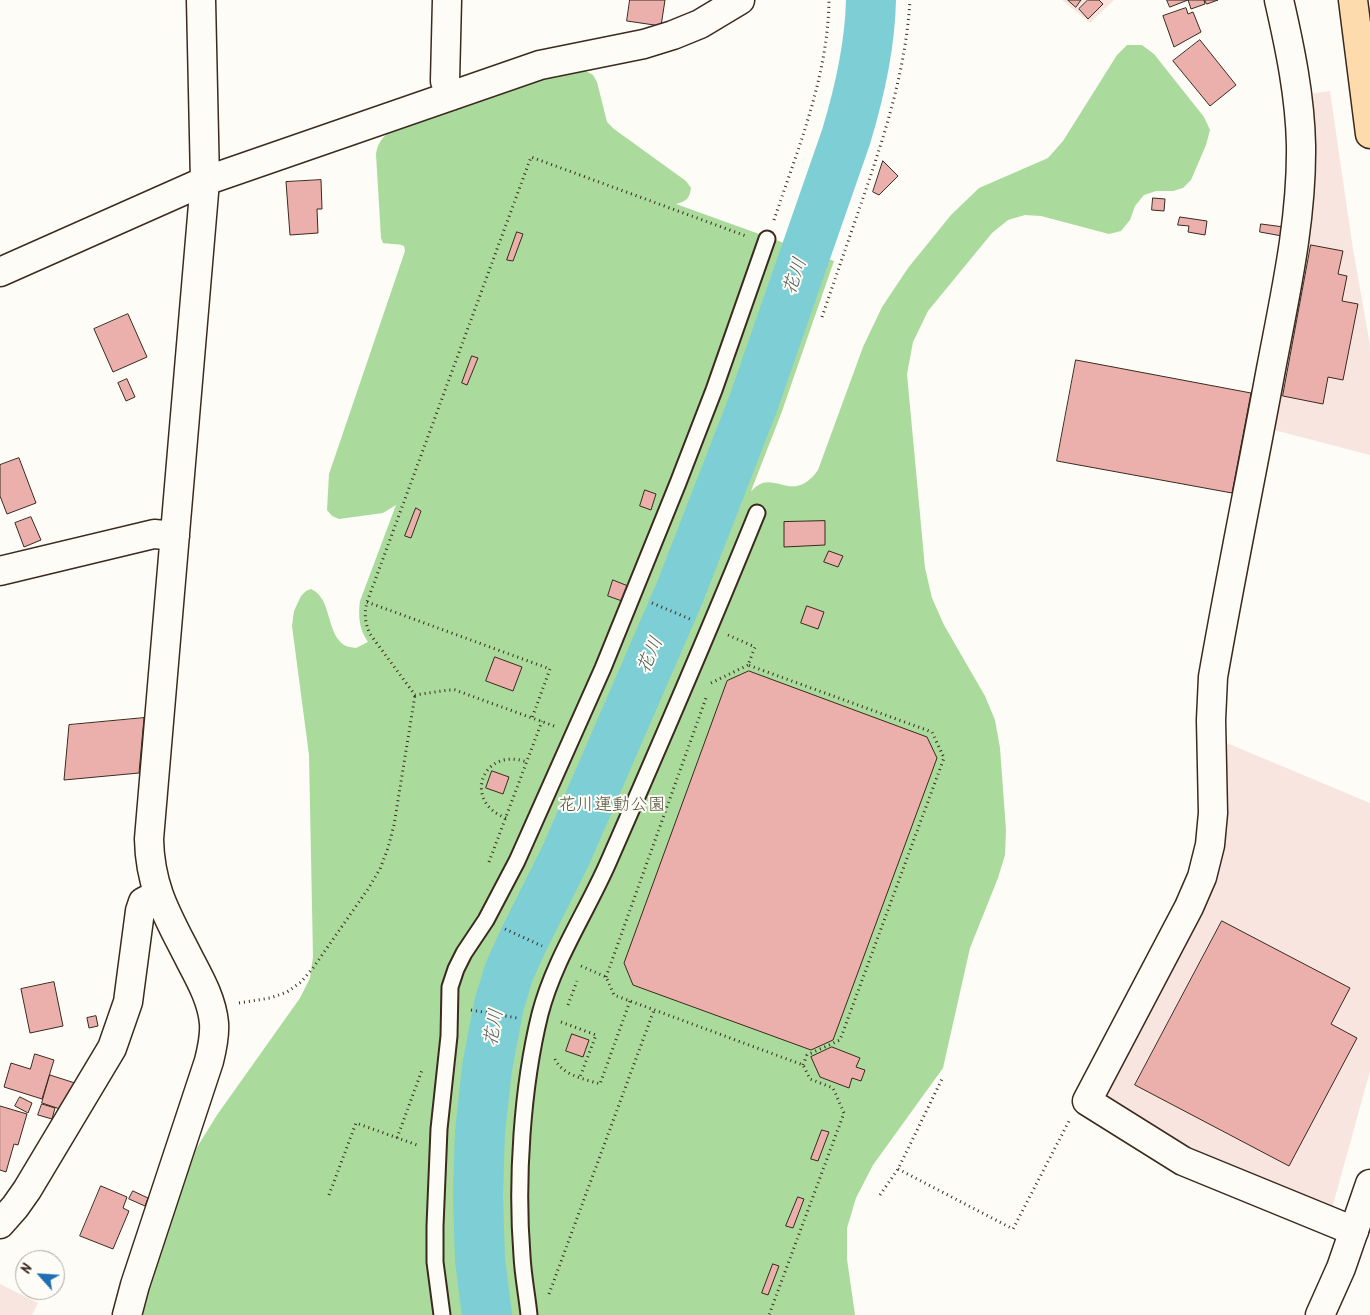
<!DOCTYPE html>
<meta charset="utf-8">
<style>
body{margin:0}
#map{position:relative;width:1370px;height:1315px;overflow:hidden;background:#fdfcf7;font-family:Kalam,sans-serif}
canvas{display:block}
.north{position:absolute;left:15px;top:1250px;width:50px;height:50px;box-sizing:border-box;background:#fdfcf7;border:1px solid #afa8a0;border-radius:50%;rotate:296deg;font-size:14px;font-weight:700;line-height:20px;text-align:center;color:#3b2a1e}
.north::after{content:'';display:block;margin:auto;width:18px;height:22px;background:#1f6fb2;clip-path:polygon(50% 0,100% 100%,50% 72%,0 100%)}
</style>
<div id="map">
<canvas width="1370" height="1315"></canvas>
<div class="north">N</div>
</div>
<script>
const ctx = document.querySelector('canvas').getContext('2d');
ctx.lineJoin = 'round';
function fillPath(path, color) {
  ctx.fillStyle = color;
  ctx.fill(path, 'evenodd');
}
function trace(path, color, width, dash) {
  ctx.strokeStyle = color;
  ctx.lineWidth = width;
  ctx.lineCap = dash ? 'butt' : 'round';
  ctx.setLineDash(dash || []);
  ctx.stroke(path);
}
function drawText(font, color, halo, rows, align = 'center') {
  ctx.font = font + ' Kalam,"Klee One",sans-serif';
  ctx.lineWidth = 4;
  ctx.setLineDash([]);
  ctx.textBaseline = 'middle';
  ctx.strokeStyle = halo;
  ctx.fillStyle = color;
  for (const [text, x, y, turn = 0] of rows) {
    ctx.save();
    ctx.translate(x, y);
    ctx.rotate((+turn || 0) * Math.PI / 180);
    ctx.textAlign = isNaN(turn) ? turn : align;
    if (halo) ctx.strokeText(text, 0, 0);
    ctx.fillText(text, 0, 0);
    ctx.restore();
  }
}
fillPath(new Path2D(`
 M1062,0H1114L1090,23Z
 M1330,91L1352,243L1370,345V455L1270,429L1308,94Z
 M1222,741L1370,803V1071L1331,1212L1189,1152L1106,1100L1104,1091L1199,912Z
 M0,1284L38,1303L32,1315H0Z`), '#f8e5e0');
fillPath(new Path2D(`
 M1127,45H1142L1154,54L1204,117L1210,130L1206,145L1191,180L1183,188L1173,191H1156L1144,195L1135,206L1130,220L1121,231L1109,234L1041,216L1025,215L1008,220L992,233L928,311L913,342L907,374L925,568L932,598L944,625L985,696L995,720L1000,748L1006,830L1005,855L998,878L970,948L943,1068L873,1165L856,1198L847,1228V1259L855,1315H140L181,1183L196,1149L217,1115L300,998L310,978L313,957L309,755L292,626L294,611L301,596L306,591L311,589C332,598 326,633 344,645C347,647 352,647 356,648L368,642C359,629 358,616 360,601L396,505L383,513L339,519L332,516L327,510L329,474L405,251L404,246C397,243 390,245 383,243L381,238L376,154C378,142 383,136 393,130L544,78L578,70L586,71L593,75L597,82L607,122L614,129L686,181L691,188C689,200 686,201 676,204L834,261L781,414L751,491C753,490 755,487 757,486C776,472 794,504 818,470L863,347L882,307L908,268L951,215L979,188L1048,158L1063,141L1117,55Z`), '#aadb9c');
const water = new Path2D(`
 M781,293L799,299L808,307L776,357L766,354L768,294Z
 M481,1067L497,1070L507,1077L489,1115L476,1114L471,1076Z`);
fillPath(water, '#7dced5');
trace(water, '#638c8c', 1);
trace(new Path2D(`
 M487,1315L480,1260L478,1195L480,1132L487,1068L499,1005L509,972L523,941L566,855L680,592L753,404L846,137C860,91 870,47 871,0`), '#7dced5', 50);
const building = new Path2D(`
 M630,0H665L661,26L627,21Z
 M1068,0H1081L1076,7Z
 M1088,0H1099L1103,4L1088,19L1079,9Z
 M1167,0H1204L1205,4L1191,9L1188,0L1170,7Z
 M1205,0H1218L1207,4Z
 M1186,8L1188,14L1193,12L1201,32L1174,47L1163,16Z
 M1200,40L1236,85L1210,106L1173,61Z
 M883,161L898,176L879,195L873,192Z
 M321,180L322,209H317L318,233L290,235L286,182Z
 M1153,198L1165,199L1164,211L1152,210Z
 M1180,217L1207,221L1205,235L1188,232L1189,226L1178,225Z
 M1261,224L1284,227L1282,236L1260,232Z
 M517,232L523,234L513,261L507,260Z
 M1311,245L1343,251L1338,274L1347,276L1342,301L1358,304L1343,380L1328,377L1323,404L1283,396Z
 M128,314L147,357L113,372L94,329Z
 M472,356L478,358L467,385L462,383Z
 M1076,360L1251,393L1232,493L1057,461Z
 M127,379L135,397L126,401L118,383Z
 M19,458L36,503L7,514L0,496V465Z
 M645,490L656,494L651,510L640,506Z
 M416,508L421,511L411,538L405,536Z
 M31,517L41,540L24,547L15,523Z
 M825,521V545L784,547V522Z
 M829,551L843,556L838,567L824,562Z
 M613,580L628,586L622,601L608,596Z
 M807,606L824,612L818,629L801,623Z
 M495,657L522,667L513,691L486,681Z
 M749,671L927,737L937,758L833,1040L811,1050L633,985L624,963L727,681Z
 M144,718L139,773L64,780L69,725Z
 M492,771L509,777L503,794L486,788Z
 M1222,921L1350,988L1331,1024L1357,1038L1289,1166L1135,1085Z
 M54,982L63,1026L30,1033L21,989Z
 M96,1016L98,1026L89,1028L87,1018Z
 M572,1034L589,1040L583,1057L566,1051Z
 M832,1047L860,1058L856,1067L865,1070L861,1081L852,1078L849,1088L820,1077L811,1057Z
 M35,1054L54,1060L42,1099L4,1087L11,1063L30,1069Z
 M50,1075L78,1084L63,1110L42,1103Z
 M20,1097L32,1103L28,1113L15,1106Z
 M42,1104L55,1108L52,1119L38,1115Z
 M0,1106L27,1114L18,1145L14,1144L6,1172L0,1170Z
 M822,1130L829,1132L818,1161L811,1159Z
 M101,1186L127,1197L123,1208L129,1211L113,1249L80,1236Z
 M133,1191L148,1198L145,1206L129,1199Z
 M798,1197L804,1199L793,1228L786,1226Z
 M773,1264L779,1266L768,1295L762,1293Z`);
fillPath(building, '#ebb0ab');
trace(building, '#3b2a1e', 1);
const lane = new Path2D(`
 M442,1315L435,1262V1226L439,1129L449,1036L450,987L456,969L464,953L486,920L517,861L603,668L678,483L714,390L767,239
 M529,1315C527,1295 523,1276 522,1256C516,1181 522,1087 540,1014C554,960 586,913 608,863C659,747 709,631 757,513`);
const street = new Path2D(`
 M447,0L445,81L451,96
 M1279,0C1290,48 1300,96 1301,145C1302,221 1285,295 1271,369C1252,472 1231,574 1213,677L1211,720L1213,813L1210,845L1202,877L1189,907L1087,1101L1183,1161L1354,1231
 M0,272L205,181L540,65L644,44L673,35L700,24L740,0
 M0,571L154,534L175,536
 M0,1224L15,1207L27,1190L112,1048L128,1002L140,911L143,902L158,894
 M127,1315L135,1285L209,1061C212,1049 215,1036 214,1023C212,1001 201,981 191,962C169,918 150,890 149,839L205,181L201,0`);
const secondary = new Path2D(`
 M1320,1315L1341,1268L1370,1184`);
const primary = new Path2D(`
 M1353,0L1370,134`);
trace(lane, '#3b2a1e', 19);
trace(street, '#3b2a1e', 31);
trace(secondary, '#3b2a1e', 31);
trace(primary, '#3b2a1e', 31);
trace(new Path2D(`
 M774,220C798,148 828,77 829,0
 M822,317C836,276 850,236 864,195C886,131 906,68 910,0
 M367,602L550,669L532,718
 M652,603L690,619
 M728,635L755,647L748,665L932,732L944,758L840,1040L807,1055L803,1065
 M711,683L748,665
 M554,726L455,690H448L415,695L370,634C365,623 364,614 367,602L531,157L746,236
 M506,818C462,802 482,746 527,762
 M489,862L542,721
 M505,929L542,946
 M581,966L606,977L614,995L803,1065L810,1079L833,1088L844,1113L769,1315
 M606,977L706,698
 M239,1003L270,998L287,992L301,982L313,968L368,889L380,869L388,848L394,825L415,695
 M568,1005L577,981
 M471,1010L517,1018
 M561,1022L596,1035L580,1077
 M555,1059C562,1075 584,1079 600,1084L630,1001
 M397,1138L422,1070
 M898,1169L1013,1229L1069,1121
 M329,1195L356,1123L417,1145
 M880,1195L898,1169L943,1077
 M549,1294L654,1010`), '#3b2a1e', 3, [1, 4]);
trace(lane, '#fdfcf7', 15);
trace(street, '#fdfcf7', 28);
trace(secondary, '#fdfcf7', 28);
trace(primary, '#fedbac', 28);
drawText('18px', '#57563e', '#fdfcf7', [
 ["花川運動公園",612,807]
]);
drawText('italic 19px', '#4f5b55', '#fdfcf7', [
 ["花川",797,277,-71],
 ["花川",652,656,-66],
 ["花川",496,1028,-80]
]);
</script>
